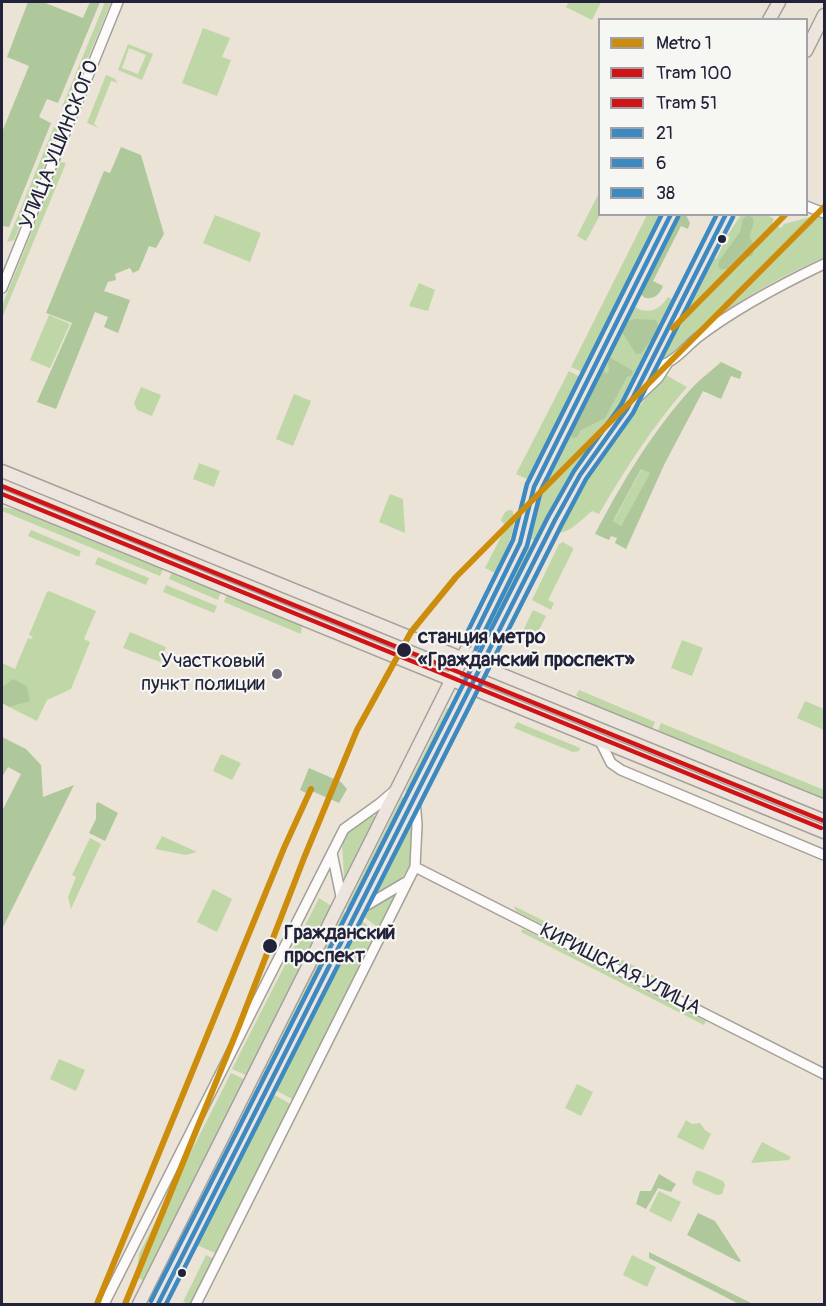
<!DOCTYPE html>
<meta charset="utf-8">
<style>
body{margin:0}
#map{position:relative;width:826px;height:1306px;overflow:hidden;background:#ebe3d6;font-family:Pangolin,sans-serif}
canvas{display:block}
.frame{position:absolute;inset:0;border:3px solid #22223b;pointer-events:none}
.legend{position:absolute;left:598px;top:18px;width:210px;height:198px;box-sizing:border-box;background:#f6f6f2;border:2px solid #a1a1a9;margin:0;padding:8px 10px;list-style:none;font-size:18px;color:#22223b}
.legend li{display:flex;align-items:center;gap:12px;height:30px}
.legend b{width:30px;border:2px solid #a1a1a9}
</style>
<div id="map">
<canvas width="826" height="1306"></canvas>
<div class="frame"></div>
<ul class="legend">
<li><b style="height:8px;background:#cc8c0c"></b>Metro 1</li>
<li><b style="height:8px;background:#ce1417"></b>Tram 100</li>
<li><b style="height:8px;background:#ce1417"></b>Tram 51</li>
<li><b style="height:8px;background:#3d8ac2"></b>21</li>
<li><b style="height:8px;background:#3d8ac2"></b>6</li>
<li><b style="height:8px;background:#3d8ac2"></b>38</li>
</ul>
</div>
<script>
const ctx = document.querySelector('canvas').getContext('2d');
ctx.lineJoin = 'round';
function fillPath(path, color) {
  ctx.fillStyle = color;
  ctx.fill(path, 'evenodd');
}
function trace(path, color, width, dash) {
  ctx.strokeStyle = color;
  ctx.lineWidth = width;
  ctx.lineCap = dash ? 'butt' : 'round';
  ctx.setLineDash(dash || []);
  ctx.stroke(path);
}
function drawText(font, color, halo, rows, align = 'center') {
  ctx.font = font + ' Pangolin,sans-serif';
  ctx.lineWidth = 4.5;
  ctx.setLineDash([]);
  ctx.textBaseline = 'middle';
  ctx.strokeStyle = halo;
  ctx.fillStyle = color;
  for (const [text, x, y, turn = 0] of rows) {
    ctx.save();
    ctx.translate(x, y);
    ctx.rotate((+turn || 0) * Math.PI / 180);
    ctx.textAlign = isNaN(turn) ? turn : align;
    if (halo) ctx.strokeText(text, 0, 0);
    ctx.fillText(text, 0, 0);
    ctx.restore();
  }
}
fillPath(new Path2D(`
 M105,2H111L67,109L62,107Z
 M569,2H601L592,20L566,7Z
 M203,28L230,38L222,57L231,60L217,96L182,83Z
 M128,44L153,54L142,80L118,70ZM129,48L146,55L138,74L122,68Z
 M106,75L115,79L118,83L111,81L94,124L99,128L87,123Z
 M54,127L59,129L14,240L7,242Z
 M60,162L66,163L2,318V306Z
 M599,193L600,215L586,241L577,236Z
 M215,215L261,233L250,262L203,243Z
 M647,215H664L585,372H582L571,367Z
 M741,215H767L774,219L772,224L781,228L784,224L818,215L824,217V257C761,286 712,315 661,363L658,361L710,257L716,259L724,243L727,244L730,237L727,236Z
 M419,283L435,290L428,311L409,306Z
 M677,294L680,295L629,393L575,471L538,541L531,539L536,496L631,305C647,315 658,312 668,297L674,300Z
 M49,315L70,324L50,368L30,360Z
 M569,371L580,377L581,380L529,480L516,474Z
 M666,375L687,387C653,426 625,469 599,514L592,511C583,518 570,533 558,533C559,522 567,512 572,503C597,456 631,415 666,375Z
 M141,387L161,395L152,416L137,410L134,403Z
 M294,394L311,401L293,446L276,439Z
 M199,463L220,471L214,487L193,479Z
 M642,468L650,473L621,526L613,522Z
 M390,494L403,499L405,533L379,522Z
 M2,507L19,510L163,569L160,576L2,511Z
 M509,510H512C520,526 502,558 495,573L485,568L506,527L501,520L505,512Z
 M31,530L81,551L79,557L28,536Z
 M563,542L573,548V550L548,600L554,603L551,610L532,600L559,544Z
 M529,547L533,549V552L489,639L484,636Z
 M98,557L149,578L146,585L95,564Z
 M172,572L221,592L218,600L169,579Z
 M166,585L217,606L214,613L163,592Z
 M49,591L96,611L84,639L90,642L71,689L47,700L37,721L9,707L29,700L27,686L14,680L2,687V663L15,669L28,638L31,639L33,637L29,635L47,592Z
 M227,594L302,625L301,634L224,602Z
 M533,610L546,616L531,646L525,643L523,631Z
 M130,632L166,647L160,662L123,648Z
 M682,640L703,648L692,676L671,668Z
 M579,690L655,722L652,729L583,701L576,695Z
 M805,701L824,709V730L797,718Z
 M447,708L452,710L410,793L405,791Z
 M517,722L580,748L579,751L573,752L514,728Z
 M661,723L824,790V800L658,731Z
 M221,754L241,763L232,780L213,771Z
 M402,797L407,799L352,910L346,908Z
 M371,816H375L376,818L344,879L342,840L344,836Z
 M412,823C413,830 412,839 412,847C411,876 399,881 377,895L376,892L408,824Z
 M162,836L197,852L186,855L155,849Z
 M90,838L101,844L71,909L68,897L76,877L72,875Z
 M213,889L232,899L217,932L197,922Z
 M393,894L396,895L380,929L363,916L371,909Z
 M319,898L333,907L248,1076L232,1069Z
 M514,906L656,977L651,979L516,911Z
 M344,912L349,915L264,1084L259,1081Z
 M360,920L378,933L294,1100L275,1090Z
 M523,929L706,1021L704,1025L521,932Z
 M59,1059L85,1070L76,1091L50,1079Z
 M231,1073L246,1080L145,1281L136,1277L139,1254Z
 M577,1084L593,1092L581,1116L565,1108Z
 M257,1086L262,1088L161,1290L156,1287Z
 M273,1094L292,1105L217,1254L197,1245Z
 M686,1120L692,1124L700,1123L705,1130L711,1134L703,1150L677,1137Z
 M762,1142L791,1157L789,1160L751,1163Z
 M696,1171H700L723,1181L725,1185L722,1194L717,1195L694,1185L692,1181Z
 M659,1191L681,1202L671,1222L649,1211Z
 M206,1255L214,1259L191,1304L183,1302Z
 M632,1255L656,1267L647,1287L623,1275Z`), '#bfd7a6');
fillPath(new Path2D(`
 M28,2H43L83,18L90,2H100L58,103L47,99L39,117L51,123L9,227L2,226V132L29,66L7,57Z
 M121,147L141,155L164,234L156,248L149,246L139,270L133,273L130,268L115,274L116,280L108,282L104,291L130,300L118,333L104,327L108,317L95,312L56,409L37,402L72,323L46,313L104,171L110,173Z
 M677,215H686L690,223L688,229L681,226L653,281L663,286C659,295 655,299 645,298L637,291Z
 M748,215L753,218C755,234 744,230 755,247L752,256L742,258L734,269H720L718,266L719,261L740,232L743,219Z
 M635,319L656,320L659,327L654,339L650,341L641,354H636L622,332L628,321Z
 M609,357L633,371L631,376L627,377L605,418L581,430L577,437L572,438L570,434L600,371L603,370L606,374L609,372L608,359Z
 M721,362L742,372L740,379L731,376L721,399L703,391L665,463L626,549L615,543L617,538L611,536L609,540L595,534C621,484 652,432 690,390C699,380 711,371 721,362ZM641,469L650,473L621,526L613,521Z
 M13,679L27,686L30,701L9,707L2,703V687Z
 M2,737L26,749L41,765L43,797L74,785L2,929V811L21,774L8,767L2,777Z
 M309,768L341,782L347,789L339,803L314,792L306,793L300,790Z
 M98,802L118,813L105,841L89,833L96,819V804Z
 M659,1174L676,1184L671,1192L658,1188L646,1209L636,1204L640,1191H651Z
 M698,1213L715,1221L741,1261L739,1262L687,1235Z
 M649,1252L753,1304H739L649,1258Z`), '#aec89c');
const minor = new Path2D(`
 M806,206L824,213
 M2,288L118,2
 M652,360L656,366C671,366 686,347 697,338C736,308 780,285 824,264
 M632,403L658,378L667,364
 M599,739L611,763L621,770L824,855
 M332,853L342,901
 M415,867L824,1074
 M357,911L406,882
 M104,1304L344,829L379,804L393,792
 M196,1304L415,867L417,825L415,799`);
const major = new Path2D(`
 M769,20L779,2
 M806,51L824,15
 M2,471L824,806
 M2,496L824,832
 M139,1304L520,543L534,487L671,214
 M158,1304L555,520L580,475L627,409L726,214`);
trace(minor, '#a4a09b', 12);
trace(major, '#a4a09b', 15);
trace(minor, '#fcfbf9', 9);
trace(major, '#ede5dd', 12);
trace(new Path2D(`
 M469,646L520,543L534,487L671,214
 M158,1304L555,520L580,475L627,409L726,214`), '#3d8ac2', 4.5);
trace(new Path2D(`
 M476,649L527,546L541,490L678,217
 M166,1304L562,524L586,479L633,413L733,217`), '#3d8ac2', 4.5);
trace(new Path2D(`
 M462,643L513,540L527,484L662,214
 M151,1301L548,517L574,471L621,405L717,214`), '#3d8ac2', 4.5);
trace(new Path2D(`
 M2,486L824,821`), '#ce1417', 4.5);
trace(new Path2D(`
 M2,494L821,828`), '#ce1417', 4.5);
trace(new Path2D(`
 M673,328L786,214
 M97,1304L284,848L311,789
 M125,1304L239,1026L304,858L357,730L411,632L456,577L824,207`), '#cc8c0c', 6);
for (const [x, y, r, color] of [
 [722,239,5,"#22223b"],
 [404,650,8,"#22223b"],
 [277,674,6,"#686671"],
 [270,946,8,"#22223b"],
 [182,1273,5,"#22223b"]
]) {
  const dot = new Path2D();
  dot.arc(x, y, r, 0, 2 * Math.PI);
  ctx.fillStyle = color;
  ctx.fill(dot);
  trace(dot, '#f6f6f2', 2);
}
drawText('20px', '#22223b', '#f6f6f2', [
 ["УЛИЦА УШИНСКОГО",60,145,-68],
 ["КИРИШСКАЯ УЛИЦА",620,970,27]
]);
drawText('bold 20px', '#22223b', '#f6f6f2', [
 ["станция метро",418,638],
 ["«Гражданский проспект»",418,661],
 ["Гражданский",284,934],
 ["проспект",284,957]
], 'left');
drawText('20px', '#22223b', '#f6f6f2', [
 ["Участковый",265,662],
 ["пункт полиции",265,685]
], 'right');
</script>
